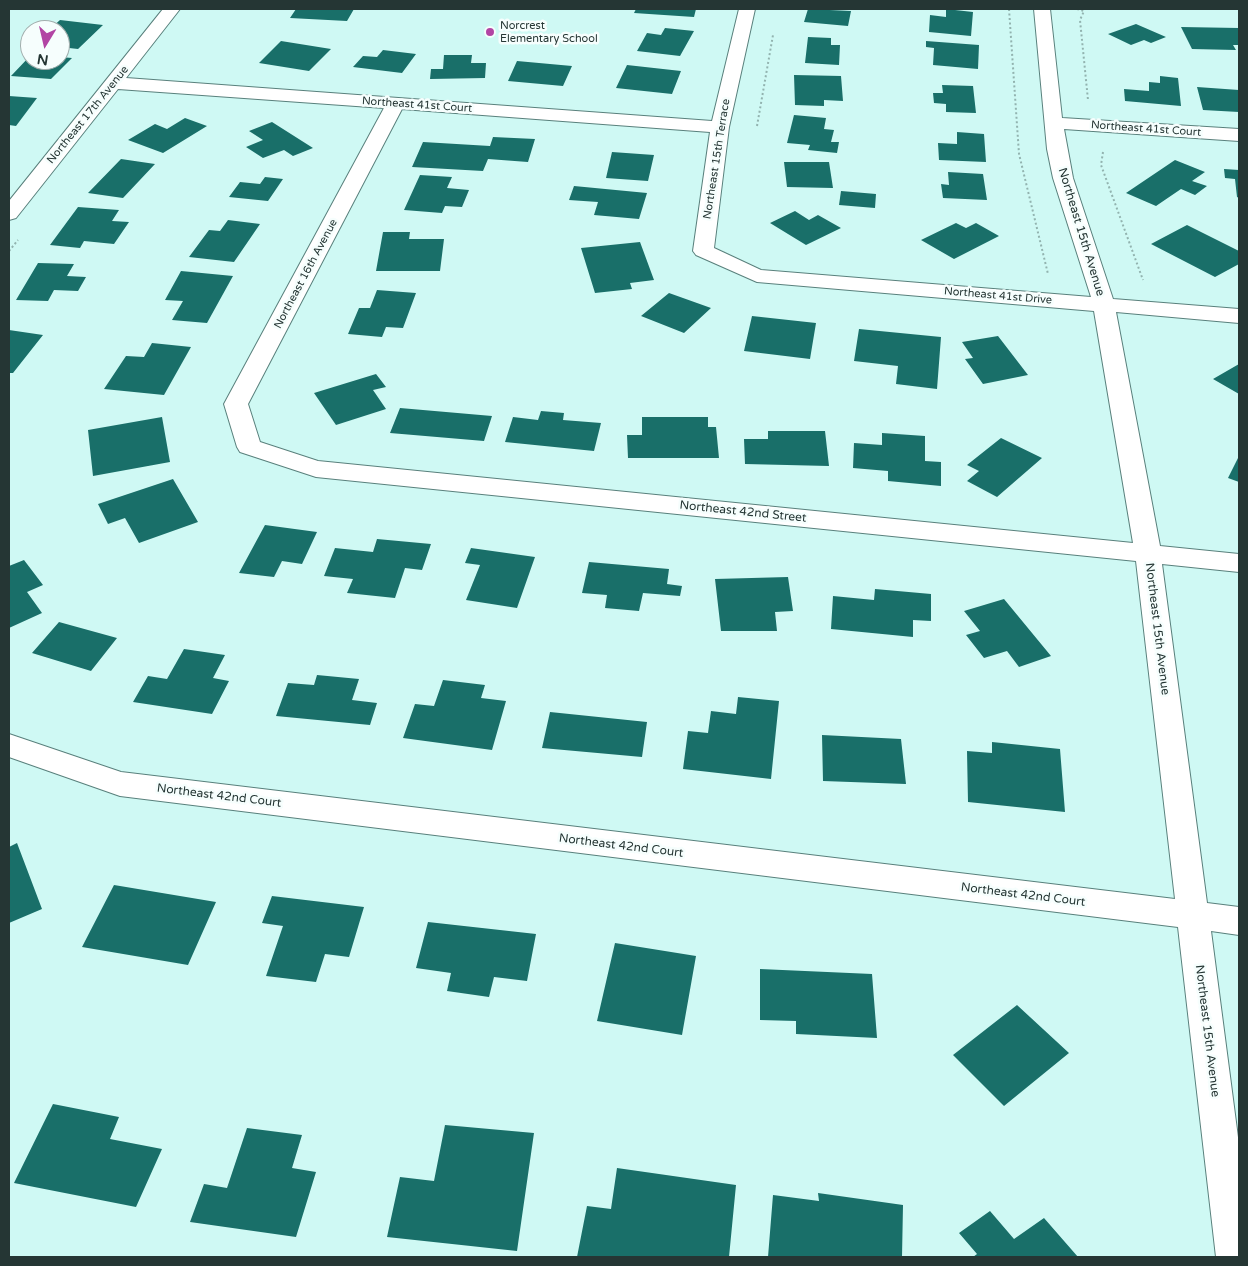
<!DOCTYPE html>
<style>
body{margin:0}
#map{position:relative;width:1248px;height:1266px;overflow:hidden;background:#cff9f4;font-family:"Varela Round",sans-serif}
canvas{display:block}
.frame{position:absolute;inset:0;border:10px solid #253634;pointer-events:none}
.north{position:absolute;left:20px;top:20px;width:50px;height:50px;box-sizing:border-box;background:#f6fefd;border:1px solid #a2aead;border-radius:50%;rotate:189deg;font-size:14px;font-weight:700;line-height:20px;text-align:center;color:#253634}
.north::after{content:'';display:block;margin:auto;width:18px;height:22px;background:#b245a4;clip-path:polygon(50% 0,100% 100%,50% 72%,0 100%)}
</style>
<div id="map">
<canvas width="1248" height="1266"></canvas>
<div class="frame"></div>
<div class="north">N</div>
</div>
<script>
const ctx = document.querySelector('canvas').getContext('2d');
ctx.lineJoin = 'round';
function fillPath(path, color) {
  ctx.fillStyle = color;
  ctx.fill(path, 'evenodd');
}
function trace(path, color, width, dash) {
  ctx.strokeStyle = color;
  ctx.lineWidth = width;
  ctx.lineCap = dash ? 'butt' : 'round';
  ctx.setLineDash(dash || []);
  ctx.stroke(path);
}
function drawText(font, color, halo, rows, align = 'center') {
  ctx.font = font + ' "Varela Round",sans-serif';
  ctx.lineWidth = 5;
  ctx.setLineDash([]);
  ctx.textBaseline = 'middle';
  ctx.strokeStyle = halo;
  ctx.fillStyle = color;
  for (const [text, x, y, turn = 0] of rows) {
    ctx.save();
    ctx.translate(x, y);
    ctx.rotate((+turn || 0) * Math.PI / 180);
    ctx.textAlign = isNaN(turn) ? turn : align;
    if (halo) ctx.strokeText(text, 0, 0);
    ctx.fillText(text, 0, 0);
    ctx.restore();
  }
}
fillPath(new Path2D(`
 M296,9H354L347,21L290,18Z
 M636,9H696L694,17L634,13Z
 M808,9L851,11L848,26L804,22Z
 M946,9L973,12L971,36L929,32L930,15L946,17Z
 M60,20L103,25L78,49L60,47V30H49Z
 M1136,24L1166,37L1151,43L1144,40L1131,45L1108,34Z
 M1181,27L1239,28V45H1233L1236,50L1192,49Z
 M665,28L694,31L680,56L637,51L647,33L661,35Z
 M808,37L831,38V45H840L839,65L805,63Z
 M281,41L331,49L309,71L259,63Z
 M926,41L979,45L978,69L933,65L934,48L926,47Z
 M383,50L416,54L402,73L353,67L363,56L377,57Z
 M444,55H472L471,63H486L485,78L430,79L431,69H443Z
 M30,56V60H60V57L72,58L51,79L11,76Z
 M517,61L572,66L563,86L508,81Z
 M627,65L681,71L672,94L616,88Z
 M794,75L841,76L843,101L824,100V106L795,105Z
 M1160,76L1178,78L1181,106L1125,101L1124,89L1149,91V82L1160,83Z
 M942,85L973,86L976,113L946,112V104L934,103L933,93H943Z
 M1197,87L1239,90V112L1203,110Z
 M9,96L37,98L16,126L9,125Z
 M794,115L826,118L824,129L834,130L831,142H839L837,153L808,150L810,145L787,143Z
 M185,118L207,126L163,153L128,140L155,124L167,129Z
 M272,122L313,148L293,156L284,150L263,158L246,147L263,140L249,131Z
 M957,132L984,134L986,162L939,160L938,143L957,144Z
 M493,137L535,139L528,162L488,159L483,171L412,167L423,142L490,146Z
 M612,152L654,155L648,181L606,178Z
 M121,159L155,164L123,198L88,193Z
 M1175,160L1205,172L1192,181L1207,186L1195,195L1181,189L1156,206L1126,193Z
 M784,162H829L833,188L787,187Z
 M1224,169L1239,170V198L1237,197L1235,179L1225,178Z
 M948,172L983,174L987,200L943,198L941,184L949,185Z
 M420,175L452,177L447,188L469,190L462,207L445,206L442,213L404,210Z
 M265,177L283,179L268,201L229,197L240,182L260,184Z
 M574,186L647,193L639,219L594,215L598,202L569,200Z
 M841,191L876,194L875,208L839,205Z
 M78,207L119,210L112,221L129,222L114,244L84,241L80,248L50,245Z
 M795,211L809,220L818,215L841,228L806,245L770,223Z
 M228,220L260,224L234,262L189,257L209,230L220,231Z
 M956,223L966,228L976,223L999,236L954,259L921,240Z
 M1187,225L1239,251V264L1215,277L1151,244Z
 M383,232H410L409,239H444L440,271H376Z
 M640,242L654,280L630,283L632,289L595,293L581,248Z
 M38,263L74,264L67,276L86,277L78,291L54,290L48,301L16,300Z
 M181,271L233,276L207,323L172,320L183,301L165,300Z
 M377,290L416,293L403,328L386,327L382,337L348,334L359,308H370Z
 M669,293L711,308L684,333L641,316Z
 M752,316L816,323L810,359L744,351Z
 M859,329L941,337L937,389L896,384L898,366L854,361Z
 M9,330L43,335L13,373H9Z
 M998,336L1028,375L983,384L965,359L973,358L962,342Z
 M152,343L191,347L164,395L104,389L126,356L144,357Z
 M1239,364V394L1213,379Z
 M376,374L386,387L373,390L386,409L336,425L314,393Z
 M400,408L492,416L484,441L390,433Z
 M541,411L564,413L563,420L601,423L594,451L505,442L513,417L538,420Z
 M162,417L170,462L93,476L88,430Z
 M642,417H708V427H716L719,458H628L627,435H642Z
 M768,431H825L829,466L745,464L744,439H768Z
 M882,433L925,436V461L941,462V486L888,481V471L853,468L854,443L882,445Z
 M1001,438L1042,458L997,497L967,481L979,471L967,465Z
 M1239,456V482L1228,478Z
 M173,479L198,522L139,543L125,518L108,524L98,504Z
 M265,525L317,532L302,564L282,561L274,577L239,573Z
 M377,539L431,544L422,570L405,568L395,598L347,593L353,579L324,576L335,548L373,552Z
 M471,548L535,557L517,608L466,600L480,565L465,563Z
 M24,560L43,585L27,592L42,613L9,628V566Z
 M589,562L669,569L667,584L682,586L680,596L643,593L639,611L605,608L607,595L582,593Z
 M788,577L793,611L775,612L777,631H721L715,579Z
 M875,589L931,594V621L913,620V637L831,629L833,596L874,600Z
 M1004,599L1051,656L1019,667L1007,651L984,658L966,635L980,631L964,611Z
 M59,622L117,638L91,671L32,653Z
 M184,649L225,655L213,678L229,681L212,714L133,702L148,676L167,679Z
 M317,675L359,679L352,700L377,703L370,725L276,716L288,683L314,685Z
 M443,680L485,685L481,698L506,701L492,750L403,738L415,704L434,706Z
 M738,697L779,701L771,779L683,769L688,731L708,733L711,711L736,714Z
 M550,712L647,722L642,757L542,748Z
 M822,735L901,739L906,784L823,781Z
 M992,742L1060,749L1065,812L968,802L967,751L992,753Z
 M17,843L42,909L9,923V847Z
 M114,885L216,902L188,965L82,947Z
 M272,896L364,907L349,957L325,954L316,982L266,976L283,926L262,923Z
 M428,922L536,934L527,981L494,977L489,997L447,991L451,973L416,968Z
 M615,943L696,956L682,1035L597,1021Z
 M760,969L872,974L877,1038L796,1034V1021L760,1020Z
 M1017,1005L1069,1053L1004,1106L953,1055Z
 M53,1104L119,1117L110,1139L162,1149L136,1207L14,1183Z
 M445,1125L534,1133L517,1251L387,1237L400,1177L434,1181Z
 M247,1128L302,1135L292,1168L316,1172L296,1237L190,1222L204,1184L227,1188Z
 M617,1168L736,1185L729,1257H577L587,1206L611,1209Z
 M818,1193L903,1205L902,1257H768L773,1195L819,1201Z
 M990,1211L1014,1239L1044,1218L1078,1257H973L977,1254L959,1233Z`), '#196f69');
const minor = new Path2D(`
 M163,9H180L126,78L712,121L739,9H755L729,127L714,248L761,270L1091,297L1053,178L1047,149L1034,9H1050L1062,118L1239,129V141L1064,129L1073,178L1113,299L1239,309V323L1116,312L1160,546L1239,554V572L1162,564L1207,903L1239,907V935L1211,931L1239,1145V1257H1216L1178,927L120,796L9,757V734L121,772L1175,899L1136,561L316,477L240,452L237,447L224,404L384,108L118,89L16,218L9,220V201ZM402,109L710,132L693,251L696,255L757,282L1094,311L1133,543L318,461L260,442L248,404Z`);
trace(minor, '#59807c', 2);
trace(new Path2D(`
 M1009,9L1019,154L1048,274
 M1077,9L1084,11L1080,20L1088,100
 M757,126L773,35
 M1103,152L1101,165L1143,280
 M9,251L18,240`), '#92b3af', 2, [2, 2.5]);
fillPath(minor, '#fff');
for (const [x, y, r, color] of [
 [490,32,5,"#b245a4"]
]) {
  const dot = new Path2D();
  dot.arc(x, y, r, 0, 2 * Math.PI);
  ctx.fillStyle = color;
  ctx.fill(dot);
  trace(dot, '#f6fefd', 2);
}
drawText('11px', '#253634', '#f6fefd', [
 ["Norcrest",500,26],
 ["Elementary School",500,39]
], 'left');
drawText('11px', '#253634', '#f6fefd', [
 ["Northeast 41st Court",417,105,4],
 ["Northeast 17th Avenue",88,115,-51],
 ["Northeast 41st Court",1146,129,4],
 ["Northeast 15th Terrace",717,159,-81],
 ["Northeast 16th Avenue",306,274,-62],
 ["Northeast 41st Drive",998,296,5]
]);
drawText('12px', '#253634', '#f6fefd', [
 ["Northeast 15th Avenue",1081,232,73],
 ["Northeast 42nd Street",743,512,6],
 ["Northeast 15th Avenue",1157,629,83],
 ["Northeast 42nd Court",219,796,7],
 ["Northeast 42nd Court",621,846,7],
 ["Northeast 42nd Court",1023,895,7],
 ["Northeast 15th Avenue",1207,1031,83]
]);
</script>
